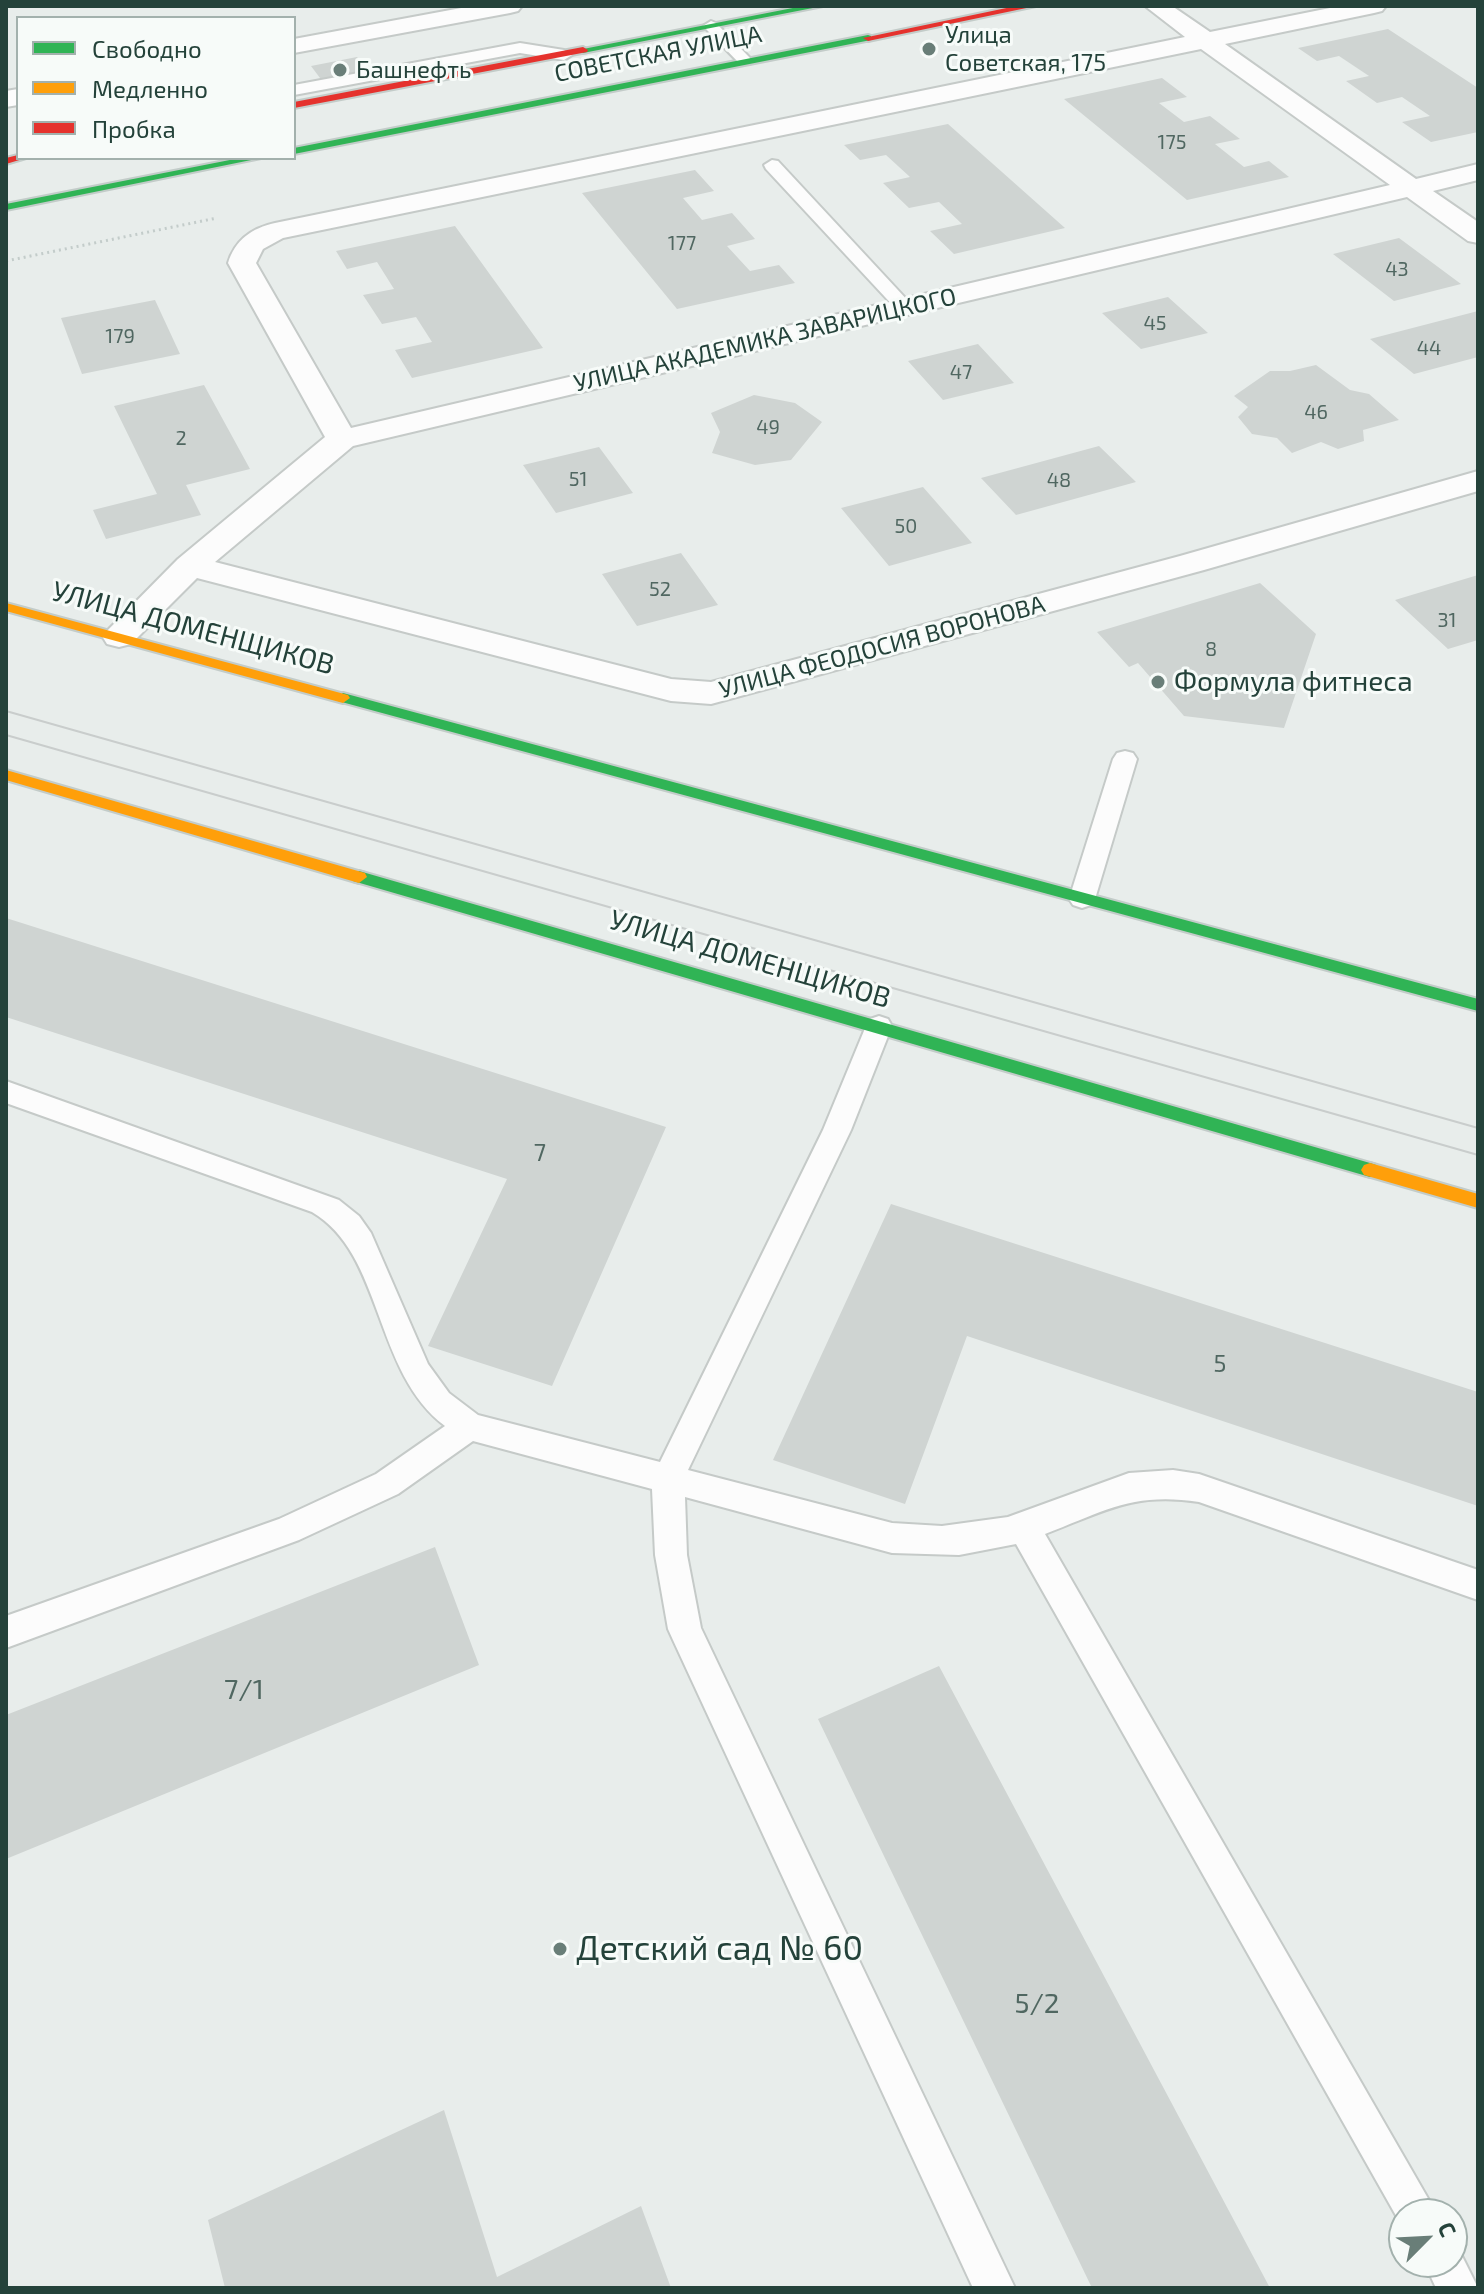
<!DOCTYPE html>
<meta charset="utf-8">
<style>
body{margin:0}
#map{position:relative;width:1484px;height:2294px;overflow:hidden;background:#e8edeb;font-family:"Exo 2",sans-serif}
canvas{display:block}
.frame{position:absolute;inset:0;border:8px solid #24423a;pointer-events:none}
.legend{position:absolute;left:16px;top:16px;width:280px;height:144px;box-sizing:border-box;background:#f7fbf9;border:2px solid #a3b1ad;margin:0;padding:10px 14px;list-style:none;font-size:24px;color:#24423a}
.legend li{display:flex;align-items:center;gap:16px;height:40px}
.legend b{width:40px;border:2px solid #a3b1ad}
.north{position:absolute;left:1388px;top:2198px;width:80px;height:80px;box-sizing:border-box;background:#f7fbf9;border:2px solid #a3b1ad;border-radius:50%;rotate:66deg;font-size:22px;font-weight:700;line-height:32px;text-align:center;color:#24423a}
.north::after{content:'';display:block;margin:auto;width:28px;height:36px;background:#697e78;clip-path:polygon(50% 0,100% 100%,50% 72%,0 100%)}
</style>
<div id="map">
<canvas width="1484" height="2294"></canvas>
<div class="frame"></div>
<ul class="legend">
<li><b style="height:10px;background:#30b455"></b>Свободно</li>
<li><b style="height:10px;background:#ff9f0a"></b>Медленно</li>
<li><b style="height:10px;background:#e5322d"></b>Пробка</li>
</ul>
<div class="north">С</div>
</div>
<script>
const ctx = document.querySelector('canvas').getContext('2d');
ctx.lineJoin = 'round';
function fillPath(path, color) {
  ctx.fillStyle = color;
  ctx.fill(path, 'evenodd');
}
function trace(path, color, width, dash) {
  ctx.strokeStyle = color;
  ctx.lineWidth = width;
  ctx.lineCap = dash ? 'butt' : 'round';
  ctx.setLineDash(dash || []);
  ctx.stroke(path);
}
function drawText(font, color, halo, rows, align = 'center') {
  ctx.font = font + ' "Exo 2",sans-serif';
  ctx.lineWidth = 6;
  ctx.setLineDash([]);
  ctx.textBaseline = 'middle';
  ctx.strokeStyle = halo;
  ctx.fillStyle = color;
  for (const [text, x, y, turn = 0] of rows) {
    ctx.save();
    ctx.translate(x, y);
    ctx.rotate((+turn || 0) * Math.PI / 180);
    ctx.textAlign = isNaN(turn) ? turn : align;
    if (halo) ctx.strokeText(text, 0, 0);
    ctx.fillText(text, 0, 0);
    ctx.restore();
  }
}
fillPath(new Path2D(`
 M1388,29L1478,88V132L1431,142L1402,122L1430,116L1402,97L1377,103L1346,81L1369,76L1339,56L1317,61L1298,48Z
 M357,57L369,73L323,82L311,66Z
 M1162,78L1187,97L1159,103L1184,122L1210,116L1240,139L1215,144L1244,167L1269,161L1289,177L1187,200L1064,99Z
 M948,124L1065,228L954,254L930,231L962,224L939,202L909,208L883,183L910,177L886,155L860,160L844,145Z
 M695,170L714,191L683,198L702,220L732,213L755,239L727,246L750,271L779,265L795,283L677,309L582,193Z
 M455,226L543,348L412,378L395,350L432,342L416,317L382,324L363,295L394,289L377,262L347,269L336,251Z
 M1399,238L1461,284L1394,301L1333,254Z
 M1168,297L1208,333L1141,349L1102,313Z
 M155,300L180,354L82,374L61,318Z
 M1478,311V357L1414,374L1370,339Z
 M978,344L1014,383L943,400L908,361Z
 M1316,365L1350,390L1369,394L1399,420L1363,430L1364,441L1338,449L1321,442L1292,453L1277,438L1252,434L1238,417L1248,407L1234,396L1270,371H1290Z
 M204,385L250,469L186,485L201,515L106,539L93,510L157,494L114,406Z
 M754,395L795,403L822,422L791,460L755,465L712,453L720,432L711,413Z
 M1099,446L1136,482L1016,515L981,478Z
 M599,447L633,493L556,513L523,465Z
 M923,487L972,543L889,566L841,508Z
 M681,553L718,605L637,626L602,574Z
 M1478,575V640L1448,649L1395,600Z
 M1260,583L1316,634L1284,728L1184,716L1138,663L1129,667L1097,632Z
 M6,918L666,1127L552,1386L428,1346L507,1179L6,1017Z
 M891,1204L1478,1392V1506L967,1336L905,1504L773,1460Z
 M435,1547L479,1665L6,1859V1715Z
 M939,1666L1270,2288H1092L818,1719Z
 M444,2110L497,2277L641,2206L671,2288H225L208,2220Z`), '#cfd4d2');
const lane = new Path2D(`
 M711,21L716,23L750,58V64H740L706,29L703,26Z
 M520,43L564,50L572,55L564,60L520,53L294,95V85Z
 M772,160L778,161L910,303L913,307L910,311H898L766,169L764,165Z
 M1125,751L1133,753L1137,759L1095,899L1091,905L1082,908L1073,905L1069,899L1113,759L1117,753Z
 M879,1016L888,1019L892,1026L851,1130L688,1470L892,1523L942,1526L1008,1517L1129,1473L1173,1470L1199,1474L1478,1570V1600L1199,1502C1133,1492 1105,1511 1045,1534L1437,2214H1404L1403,2228L1016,1544L959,1555L892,1553L685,1497L687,1555L701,1628L1015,2288H973L673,1640L668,1629L655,1555L652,1489L473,1441L398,1494L299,1540L6,1648V1616L279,1519L376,1474L445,1426C373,1372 384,1254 312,1212L6,1103V1081L339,1200L359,1216L371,1233L428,1364L449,1393L478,1415L660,1462L823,1130L866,1026L870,1019Z
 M1452,2245L1458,2248L1478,2288H1436L1424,2262H1452Z`);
const street = new Path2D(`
 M472,6H522L518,11L510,13L294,53V39Z
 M1145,6H1172L1210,32L1340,6H1386L1382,11L1374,13L1225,44L1416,179L1478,164V180L1433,191L1478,222V243L1468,241L1407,197L353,446L215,562L671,679L711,682L1180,556L1478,471V491L1204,570L711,704L671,701L197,578L131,644L119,647L107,644L102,636L178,559L325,437L228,263C235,240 252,228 275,223L1185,37ZM1201,49L1390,185L351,428L256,263L263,249L283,238Z
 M18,89V105L6,107V91Z`);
const fast = new Path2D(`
 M803,6H823L583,53L578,50Z
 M868,35L871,36V40L294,154V148Z
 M240,158H261L6,210V204Z
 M343,693L1478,999V1011L338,701L336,698Z
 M359,871L1370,1163L1376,1165L1379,1170L1376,1175L1370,1177L353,881L351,877Z`);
const slow = new Path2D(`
 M6,603L348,695L350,698L343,703L6,611Z
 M6,770L365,873L367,877L359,883L6,780Z
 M1370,1163L1478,1194V1208L1364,1175L1361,1170L1364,1165Z`);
const jam = new Path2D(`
 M1016,6H1036L868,41L863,38Z
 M583,47L588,50L587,52L294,108V102Z
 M18,155V158H26L6,164V158Z`);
trace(lane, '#c5cac8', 4);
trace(street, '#c5cac8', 4);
trace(fast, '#c3ccc9', 4);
trace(slow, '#c3ccc9', 4);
trace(jam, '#c3ccc9', 4);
trace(new Path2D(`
 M6,261L217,218`), '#c3ccca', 3, [2, 4]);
fillPath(lane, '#fcfcfc');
fillPath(street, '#fcfcfc');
fillPath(fast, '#30b455');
fillPath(slow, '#ff9f0a');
fillPath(jam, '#e5322d');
trace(new Path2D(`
 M6,711L1478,1128
 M6,735L1478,1155`), '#c9cdcc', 2);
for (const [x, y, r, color] of [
 [929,49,8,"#697e78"],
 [340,70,8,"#697e78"],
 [1158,682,8,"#697e78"],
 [560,1949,8,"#697e78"]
]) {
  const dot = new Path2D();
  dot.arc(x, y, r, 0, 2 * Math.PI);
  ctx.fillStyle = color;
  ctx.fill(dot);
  trace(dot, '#f7fbf9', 3);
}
drawText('20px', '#506761', null, [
 ["175",1172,142],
 ["177",682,243],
 ["43",1397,269],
 ["45",1155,323],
 ["179",120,336],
 ["44",1429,348],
 ["47",961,372],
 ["46",1316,412],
 ["49",768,427],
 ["2",181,438],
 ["51",578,479],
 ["48",1059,480],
 ["50",906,526],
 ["52",660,589],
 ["31",1447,620],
 ["8",1211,649]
]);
drawText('24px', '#24423a', '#f7fbf9', [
 ["Улица",945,35],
 ["Советская, 175",945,63],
 ["Башнефть",356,70]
], 'left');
drawText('24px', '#24423a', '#f7fbf9', [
 ["СОВЕТСКАЯ УЛИЦА",658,54,-11],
 ["УЛИЦА АКАДЕМИКА ЗАВАРИЦКОГО",765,340,-13],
 ["УЛИЦА ФЕОДОСИЯ ВОРОНОВА",882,647,-15]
]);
drawText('24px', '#506761', null, [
 ["7",540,1153],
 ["5",1220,1364]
]);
drawText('28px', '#24423a', '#f7fbf9', [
 ["УЛИЦА ДОМЕНЩИКОВ",193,628,15],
 ["УЛИЦА ДОМЕНЩИКОВ",750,959,16]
]);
drawText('28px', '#24423a', '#f7fbf9', [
 ["Формула фитнеса",1174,682]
], 'left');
drawText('28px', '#506761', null, [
 ["7/1",244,1690],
 ["5/2",1037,2004]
]);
drawText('34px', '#24423a', '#f7fbf9', [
 ["Детский сад № 60",576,1949]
], 'left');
</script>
